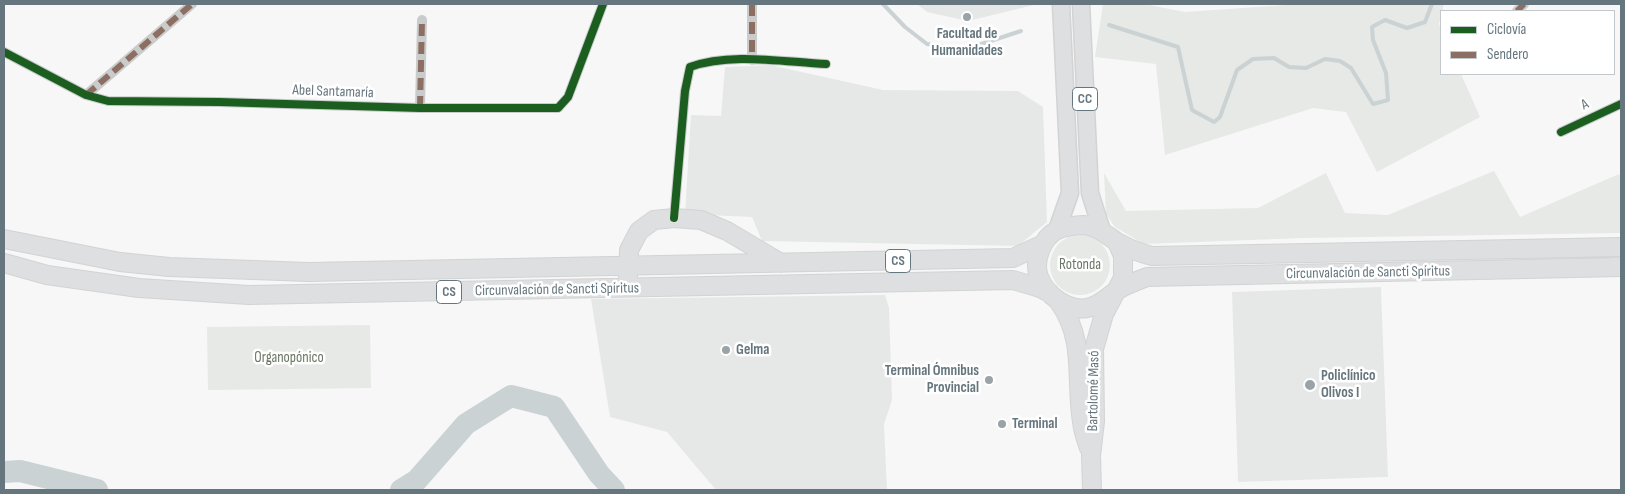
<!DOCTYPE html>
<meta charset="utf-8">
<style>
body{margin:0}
#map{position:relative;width:1625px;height:494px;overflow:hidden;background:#f7f7f7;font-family:"Sofia Sans Condensed",sans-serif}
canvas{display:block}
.frame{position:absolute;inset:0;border:5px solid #66767e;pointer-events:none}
.legend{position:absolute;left:1440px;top:10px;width:175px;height:65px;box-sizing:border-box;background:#fff;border:1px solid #c2c8cb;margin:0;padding:6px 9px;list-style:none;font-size:15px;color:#66767e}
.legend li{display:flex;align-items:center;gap:10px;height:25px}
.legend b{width:25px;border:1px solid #c2c8cb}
</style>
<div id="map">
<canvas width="1625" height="494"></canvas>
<div class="frame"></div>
<ul class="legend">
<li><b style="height:6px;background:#1b5e20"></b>Ciclovía</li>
<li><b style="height:6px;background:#8d6e63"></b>Sendero</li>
</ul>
</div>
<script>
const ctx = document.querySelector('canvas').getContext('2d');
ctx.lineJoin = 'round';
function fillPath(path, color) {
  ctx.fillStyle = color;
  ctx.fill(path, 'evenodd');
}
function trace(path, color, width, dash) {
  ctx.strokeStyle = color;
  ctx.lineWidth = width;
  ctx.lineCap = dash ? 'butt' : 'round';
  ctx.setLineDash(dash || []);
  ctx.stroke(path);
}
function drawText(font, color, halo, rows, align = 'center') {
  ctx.font = font + ' "Sofia Sans Condensed",sans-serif';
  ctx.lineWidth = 5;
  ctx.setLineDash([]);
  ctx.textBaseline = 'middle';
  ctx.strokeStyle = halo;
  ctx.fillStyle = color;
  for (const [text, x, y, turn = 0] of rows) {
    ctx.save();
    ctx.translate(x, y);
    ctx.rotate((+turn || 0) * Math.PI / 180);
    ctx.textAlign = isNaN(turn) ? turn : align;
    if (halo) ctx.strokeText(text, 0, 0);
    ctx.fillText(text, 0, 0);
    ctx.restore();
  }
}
fillPath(new Path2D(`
 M917,4H1038L968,21L927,12Z
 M770,65L883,90L1018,91L1043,107L1047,222L1018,246L762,241L752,217L685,214L691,115L721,116L725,67Z
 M1381,287L1388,477L1238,482L1232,292Z
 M885,295L889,308L892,400L884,424L887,490H716L667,432L610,417L591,299Z`), '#e6e8e7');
fillPath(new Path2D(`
 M1103,4H1144L1185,12L1301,4H1444L1439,24L1441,29V74H1461L1480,117L1377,172L1346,112L1313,108L1165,155L1156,64L1095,57Z
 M1494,171L1520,217L1619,174L1621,179V233L1303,238L1144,244L1115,227L1106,214L1104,173L1126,211L1258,208L1326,173L1345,213L1388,215Z
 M1050 265a30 30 0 1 1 60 0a30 30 0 1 1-60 0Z
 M370,325L371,388L208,390L207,327Z`), '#e6e9e5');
trace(new Path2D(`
 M883,4L905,27L927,44L963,50L1021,31
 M1109,25L1178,47L1192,110L1214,122L1220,117L1237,70L1253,59L1274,58L1289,67L1306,68L1325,59L1340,61L1351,68L1373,104L1388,100L1386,73L1373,40L1372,27L1385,20L1407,28L1425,22L1432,4`), '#cad2d4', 4);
trace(new Path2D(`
 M4,472L20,471L97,490
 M401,490L417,480L466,424L511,396L554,407L599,474L614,490`), '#cad2d4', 22);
const primary = new Path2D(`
 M1081,4L1090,193L1102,231
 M1057,230L1070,193L1061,4`);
const trunk = new Path2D(`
 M4,239L120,262L169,267L309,272L1013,258L1041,245
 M1621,247L1152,256C1139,253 1128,248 1117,242C1105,234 1097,226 1083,225C1076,225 1063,227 1057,230C1042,238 1033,261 1039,277C1046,295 1067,311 1087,308C1099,306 1106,298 1116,291C1125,285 1137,281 1147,277L1621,267
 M4,263L47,275L139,288L249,295L1013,280L1040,288L1050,293
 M628,278L629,250L639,231L654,220L674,218L701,220L727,231L781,263
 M1059,302C1086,340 1075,378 1082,422C1083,431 1086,440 1089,448
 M1092,490L1091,456L1095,421L1094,349L1104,314L1123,278V256L1117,242`);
trace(primary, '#d3d3d4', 19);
trace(trunk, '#d2d3d4', 20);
trace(new Path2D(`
 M752,4V60
 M1517,11L1524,4
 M4,52L86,95L108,101L219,102L420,108H558L568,97L603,4
 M86,95L192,4
 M420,108L422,20
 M1561,132L1621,104
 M674,218L685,91L690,67C730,52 784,62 826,64`), '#cacccc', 10);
trace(primary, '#dedfe0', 16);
trace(trunk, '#dedfe0', 18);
trace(new Path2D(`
 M752,4V60
 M1517,11L1524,4
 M86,95L192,4
 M420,108L422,20`), '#8d6e63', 6, [12, 6]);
trace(new Path2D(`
 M4,52L86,95L108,101L219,102L420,108H558L568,97L603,4
 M1561,132L1621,104
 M674,218L685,91L690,67C730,52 784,62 826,64`), '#1b5e20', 8);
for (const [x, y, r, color] of [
 [967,17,5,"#99a3a8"],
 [726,350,5,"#99a3a8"],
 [989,380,5,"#99a3a8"],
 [1310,385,6,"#99a3a8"],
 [1002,424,5,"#99a3a8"]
]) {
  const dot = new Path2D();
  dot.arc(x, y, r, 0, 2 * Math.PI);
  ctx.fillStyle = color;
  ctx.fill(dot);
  trace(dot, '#fff', 2);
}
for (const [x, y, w] of [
 [1085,99,25],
 [898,261,25],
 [449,292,25]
]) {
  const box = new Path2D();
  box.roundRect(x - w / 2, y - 11.5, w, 23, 4);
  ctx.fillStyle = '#fff';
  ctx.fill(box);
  trace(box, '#66767e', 1);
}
drawText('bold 14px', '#66767e', null, [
 ["CC",1085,99],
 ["CS",898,261],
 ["CS",449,292]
]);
drawText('bold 15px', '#66767e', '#fff', [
 ["Facultad de",967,34,"center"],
 ["Humanidades",967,51,"center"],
 ["Gelma",736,350],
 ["Terminal Ómnibus",979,371,"right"],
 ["Provincial",979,388,"right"],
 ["Policlínico",1321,376],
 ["Olivos I",1321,393],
 ["Terminal",1012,424]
], 'left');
drawText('15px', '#66767e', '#fff', [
 ["Abel Santamaría",333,92,2],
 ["A",1585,105,-25],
 ["Circunvalación de Sancti Spíritus",1368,273,-1],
 ["Circunvalación de Sancti Spíritus",557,290,-1],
 ["Bartolomé Masó",1094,391,-89]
]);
drawText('15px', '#6a7765', '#fff', [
 ["Rotonda",1080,265],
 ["Organopónico",289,358]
]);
</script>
